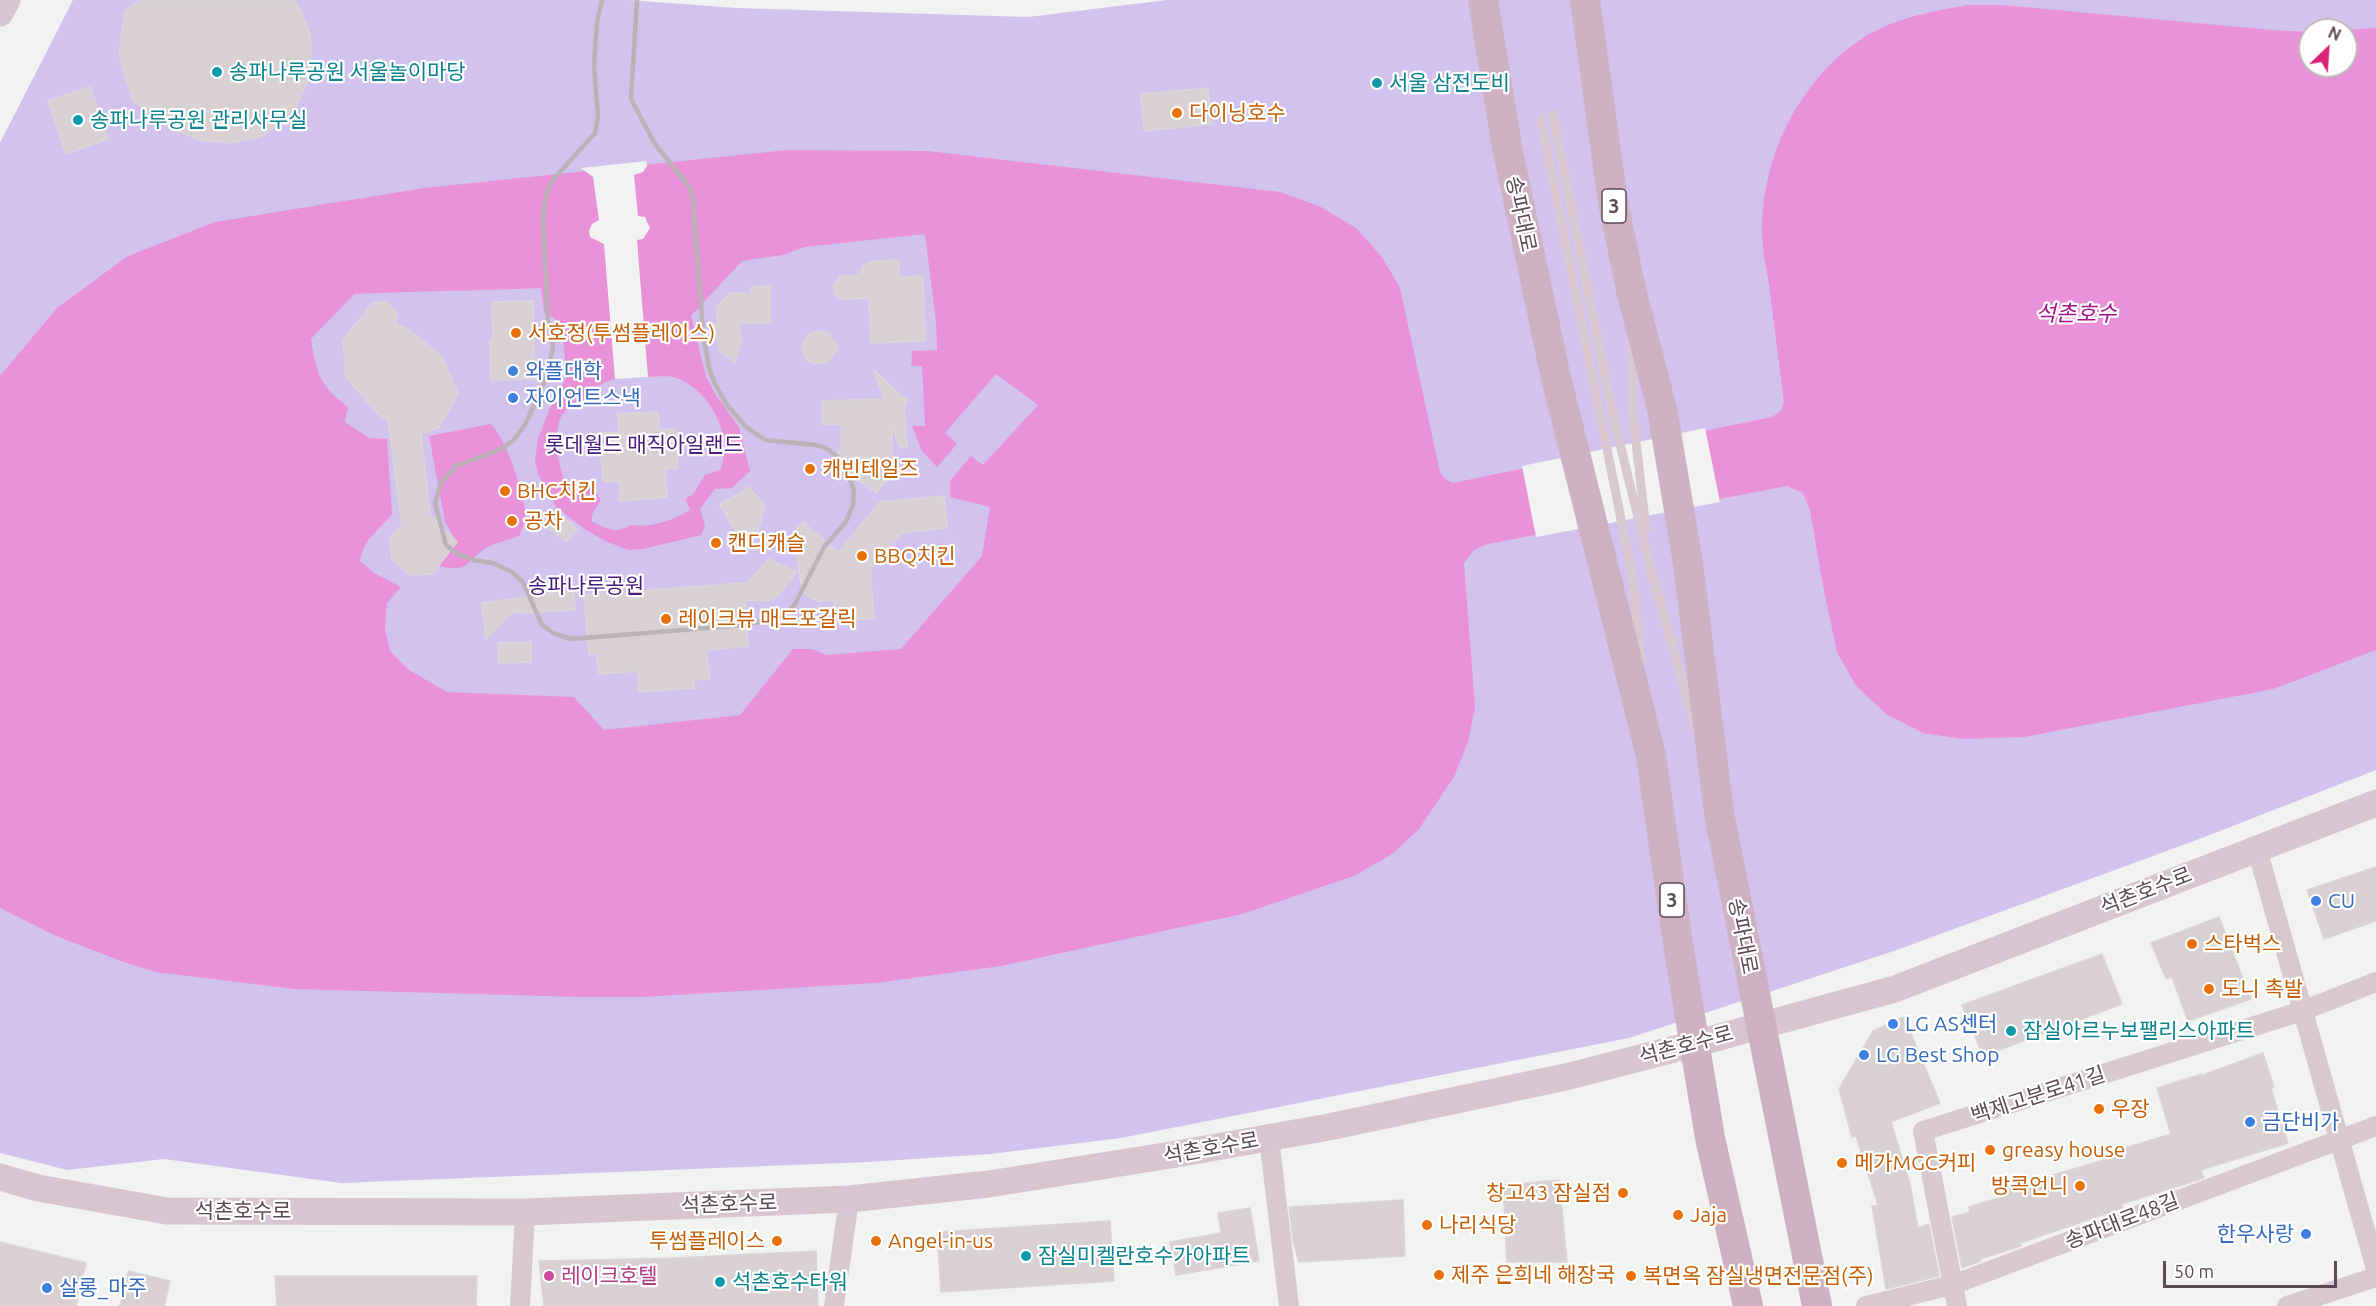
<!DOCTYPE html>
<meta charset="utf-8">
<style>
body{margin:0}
#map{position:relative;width:2376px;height:1306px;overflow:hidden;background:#f1f3f1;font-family:Ubuntu,sans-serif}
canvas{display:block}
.north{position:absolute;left:2298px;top:18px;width:60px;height:60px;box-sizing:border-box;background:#fff;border:2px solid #bfb7bb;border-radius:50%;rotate:25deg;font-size:16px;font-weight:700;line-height:24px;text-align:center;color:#5e4a55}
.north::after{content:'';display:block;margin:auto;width:21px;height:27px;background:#dd227a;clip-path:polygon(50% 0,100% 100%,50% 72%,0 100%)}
.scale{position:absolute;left:2163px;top:1261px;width:174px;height:27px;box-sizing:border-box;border:3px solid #5e4a55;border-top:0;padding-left:8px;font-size:18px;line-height:21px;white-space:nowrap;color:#5e4a55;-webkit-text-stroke:4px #fff;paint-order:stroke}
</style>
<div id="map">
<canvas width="2376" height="1306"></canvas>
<div class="north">N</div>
<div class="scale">50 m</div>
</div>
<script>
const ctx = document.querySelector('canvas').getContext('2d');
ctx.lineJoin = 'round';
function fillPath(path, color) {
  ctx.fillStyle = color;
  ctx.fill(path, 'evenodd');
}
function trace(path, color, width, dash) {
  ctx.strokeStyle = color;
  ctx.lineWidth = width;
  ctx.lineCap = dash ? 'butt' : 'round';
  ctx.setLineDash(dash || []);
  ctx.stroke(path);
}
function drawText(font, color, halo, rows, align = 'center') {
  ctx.font = font + ' Ubuntu,"Noto Sans KR",sans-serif';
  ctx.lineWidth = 4.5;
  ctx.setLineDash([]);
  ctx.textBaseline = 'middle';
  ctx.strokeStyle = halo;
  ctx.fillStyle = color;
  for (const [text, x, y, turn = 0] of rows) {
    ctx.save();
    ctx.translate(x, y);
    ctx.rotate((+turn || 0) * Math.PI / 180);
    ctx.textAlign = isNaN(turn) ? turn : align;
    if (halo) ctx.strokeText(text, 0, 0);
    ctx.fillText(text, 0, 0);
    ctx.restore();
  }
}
fillPath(new Path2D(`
 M73,0H629L736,8L1028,17L1167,0H2376V770L2202,838L1894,951L1629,1038L1121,1138L990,1154L868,1162L341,1183L164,1159L67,1170L0,1153V143ZM2310,30H2346V66H2310Z`), '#d2c2ee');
fillPath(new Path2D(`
 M1967,5H2003L2272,30L2310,32V66H2346V30L2376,28V650L2273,689L2024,737L1962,739L1923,733L1886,714L1856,686L1837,652L1823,586L1810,510L1803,493L1787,486L1488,544L1474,550L1464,563L1475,707L1468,742L1454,777L1419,829L1392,854L1354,876L1242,914L1001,966L875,983L643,997H582L295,989L155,972L118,960L54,935L0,908V376L57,308L128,256L215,222L424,188L787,150L928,151L1280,192L1321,207L1356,228L1382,257L1400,288L1440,472L1446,480L1453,483L1772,417L1781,411L1784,402C1779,363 1774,324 1769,285C1766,267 1762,248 1762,231C1762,152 1803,73 1871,33C1900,17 1935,11 1967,5ZM925,234L936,321L937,350L912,351L911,366H922L925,426H912L922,451L937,467L957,444L945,433L996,374L1038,405L983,465L971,456L950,481V497L990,507L982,556L901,649L826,655L812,649H793L740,715L604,730L574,697L447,692L409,670L390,651L385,628L387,603L401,587L374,573L360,561C365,536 378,532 392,514L387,439L369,438L345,422L348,407C319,385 317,375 311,339L354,294C417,291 478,291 541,288L544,312L561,323L567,376L550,408L538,439L535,460L538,474L556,507L586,530L605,541L628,550L643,549L701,535L705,526L700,509L715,489L732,488L750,471L739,427L716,395L706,377L691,316L742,261L783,255L805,247ZM648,377C656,377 668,375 676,378C709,389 735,437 720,470L705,475L693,494L685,499L690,510C673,521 650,528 630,525C616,535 605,528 591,521L593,512L601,500L594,489L567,486C558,468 550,425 566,410C571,404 581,406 586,401C591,397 594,391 598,387C610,376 633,378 648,377Z
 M491,424C506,439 524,492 525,513C526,521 522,529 519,536C509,540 493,543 483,550C462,565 470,572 438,566L457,542L445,522L429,436Z`), '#e992d9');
fillPath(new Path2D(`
 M646,161L647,166L643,172L634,175L638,216L645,217L650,228L643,239L637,240L648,377L615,379L604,244L590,237L589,231L592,224L599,220L593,177L581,168Z
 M1705,428L1720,502L1536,537L1522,466Z`), '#f1f3f1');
const building = new Path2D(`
 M141,0H295L310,33L311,61L307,82L295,109L284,121L262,136L231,143L200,140L166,126L133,101L119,55L125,11Z
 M90,87L108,139L66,154L48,101Z
 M1208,88L1212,124L1144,131L1141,94Z
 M899,260V277L923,276L925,341L871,343L869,298L841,299L835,294L834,285L841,276H858L864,265L873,261Z
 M770,286V323H739L741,341L735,362L719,350L715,324L718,323L717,307L730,293L751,294V287Z
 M533,301L535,379L491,380L490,340H493L492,302Z
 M386,302L397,312L396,323L415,334L442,357L458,394L439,427L421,434L430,515L457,542L432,574L410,575L392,559L390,537L402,525L388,420L377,413L346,377L343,340L373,303Z
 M819,331L829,334L838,347L828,362L817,364L807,360L803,350V344L808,335Z
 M874,370L903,398H909L904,407L907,446L900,448L892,423V465L896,468L876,493L832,460L841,449V424H822V401L884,399Z
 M658,412L659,430L676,429L678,468L665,469L667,497L620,501L619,481L603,482L600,433L619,432L618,414Z
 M749,487L765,506L758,531L737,533L720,505Z
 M944,496L947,528L901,533L870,570L874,618L836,622L834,600L818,601L802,592L794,533L803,522L838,553L880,502Z
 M560,514L577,529L566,542L548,528Z
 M769,559L796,572L779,595L773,599L766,601L745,600L748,646L706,650L710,679L694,680V688L639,692L638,671L599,674L597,654H589L584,595L744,583L742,589Z
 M574,591L575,610L515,613V609L486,639L482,603Z
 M531,642V662L499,663L498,643Z
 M2376,867V921L2324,939L2307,890Z
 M2219,917L2251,999L2188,1021L2172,977L2166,979L2151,943Z
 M2102,954L2122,1004L1983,1056L1962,1005Z
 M1904,1017L1940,1103L1891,1122L1910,1184L1918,1228L1929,1224L1939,1276L1886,1289L1872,1206L1878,1205L1856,1136L1852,1137L1839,1089L1873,1031Z
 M2263,1053L2274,1087L2271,1088L2288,1143L2201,1170L2204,1178L2122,1204L2123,1208L2020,1243L2021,1246L1980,1259L1981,1261L1962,1268L1952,1217L1970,1212L1969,1207L2008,1195L2006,1189L2117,1156L2115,1151L2171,1134L2157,1088L2202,1074L2203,1075Z
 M1559,1180L1567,1262H1507L1503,1185Z
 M1403,1200L1405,1256L1299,1262L1293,1241L1289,1207Z
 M1250,1208L1259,1261L1176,1275L1170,1242L1221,1233L1218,1213Z
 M1110,1221L1114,1281L941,1292L937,1232Z
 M0,1242L86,1263L76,1306H0Z
 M816,1251L818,1306H544L539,1261L674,1258Z
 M129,1271L170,1281L164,1306H120Z
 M275,1276H477L476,1306H277Z`);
fillPath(building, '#d8d0d3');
trace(building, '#dcd5d7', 1.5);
trace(new Path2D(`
 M1553,115L1614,420L1651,570L1695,727
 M1541,120L1632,574L1641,660
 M1632,343L1633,416L1646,529`), '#d8c9d1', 9);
trace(new Path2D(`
 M2257,849L2376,1269
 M1269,1138L1289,1306
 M520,1306L525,1212
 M834,1306L849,1199
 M1866,1306L1952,1285L2376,1126
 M1957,1306L1923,1131L2302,1011L2376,982
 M2287,1306L2376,1277`), '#d8c9d1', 20);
trace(new Path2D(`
 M0,13L7,0
 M0,1177L38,1188L167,1211L525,1212L849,1199L989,1184L1177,1154L1329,1127L1570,1076L1694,1044L1895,989L2376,803`), '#d8c5cf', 27);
trace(new Path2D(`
 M1483,0L1507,147L1556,378L1651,756L1679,950L1710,1138L1748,1306
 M1585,0L1613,202L1631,290L1662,409L1688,563L1719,813L1817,1306`), '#ceb2c1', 30);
trace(new Path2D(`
 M602,0L597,23L594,65L598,116L595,133L553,180L546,194L543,218L548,323L553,346L547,376L526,423L513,441L499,450L456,466L441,483L435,503L446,545L456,553L473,560L493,563L512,572L523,582L542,625L553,633L571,639L745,625L778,618L790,610L795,604L824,547L846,522L853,505L854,491L848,473L838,457L826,448L816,445L765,440L746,427L727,405L715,384L709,368L703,332L693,199L690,188L655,144L631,99L637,0`), '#bbb3b7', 4.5);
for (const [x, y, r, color] of [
 [217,72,6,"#0f9aa8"],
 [1377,83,6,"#0f9aa8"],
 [1177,113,6,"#e8710a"],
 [78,120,6,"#0f9aa8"],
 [516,333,6,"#e8710a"],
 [513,371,6,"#3f7fe0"],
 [513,398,6,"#3f7fe0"],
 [810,469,6,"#e8710a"],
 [505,491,6,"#e8710a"],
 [512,521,6,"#e8710a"],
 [716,543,6,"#e8710a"],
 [862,556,6,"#e8710a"],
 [666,619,6,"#e8710a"],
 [2316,901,6,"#3f7fe0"],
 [2192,944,6,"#e8710a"],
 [2209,989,6,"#e8710a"],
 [1893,1024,6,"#3f7fe0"],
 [2011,1031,6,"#0f9aa8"],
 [1864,1055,6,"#3f7fe0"],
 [2099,1109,6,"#e8710a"],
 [2250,1122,6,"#3f7fe0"],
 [1990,1150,6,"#e8710a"],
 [1842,1163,6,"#e8710a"],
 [2080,1186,6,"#e8710a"],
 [1623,1193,6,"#e8710a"],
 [1678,1215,6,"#e8710a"],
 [1427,1225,6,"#e8710a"],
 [2306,1234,6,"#3f7fe0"],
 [777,1241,6,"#e8710a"],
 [876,1241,6,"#e8710a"],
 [1026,1256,6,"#0f9aa8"],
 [1439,1275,6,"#e8710a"],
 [549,1276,6,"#d1479c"],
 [1631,1276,6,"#e8710a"],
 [720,1282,6,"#0f9aa8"],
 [47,1288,6,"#3f7fe0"]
]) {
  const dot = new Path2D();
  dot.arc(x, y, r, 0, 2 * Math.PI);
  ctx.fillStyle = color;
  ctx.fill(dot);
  trace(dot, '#fff', 2);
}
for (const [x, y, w] of [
 [1614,206,24],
 [1672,900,24]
]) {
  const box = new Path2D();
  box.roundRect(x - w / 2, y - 17, w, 34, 4.5);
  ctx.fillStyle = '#fff';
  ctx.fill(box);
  trace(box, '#5e4a55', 1.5);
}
drawText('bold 20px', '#5e4a55', null, [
 ["3",1614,206],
 ["3",1672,900]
]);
drawText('21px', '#0d838f', '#fff', [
 ["송파나루공원 서울놀이마당",229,72],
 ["서울 삼전도비",1389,83],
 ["송파나루공원 관리사무실",90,120],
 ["잠실아르누보팰리스아파트",2023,1031],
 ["잠실미켈란호수가아파트",1038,1256],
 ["석촌호수타워",732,1282]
], 'left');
drawText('21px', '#c56008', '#fff', [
 ["다이닝호수",1189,113],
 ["서호정(투썸플레이스)",528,333],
 ["캐빈테일즈",822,469],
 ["BHC치킨",517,491],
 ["공차",524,521],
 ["캔디캐슬",728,543],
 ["BBQ치킨",874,556],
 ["레이크뷰 매드포갈릭",678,619],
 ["스타벅스",2204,944],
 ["도니 촉발",2221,989],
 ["우장",2111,1109],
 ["greasy house",2002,1150],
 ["메가MGC커피",1854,1163],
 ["방콕언니",2068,1186,"right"],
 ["창고43 잠실점",1611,1193,"right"],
 ["Jaja",1690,1215],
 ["나리식당",1439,1225],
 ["투썸플레이스",765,1241,"right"],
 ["Angel-in-us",888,1241],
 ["제주 은희네 해장국",1451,1275],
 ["복면옥 잠실냉면전문점(주)",1643,1276]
], 'left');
drawText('21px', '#5e4a55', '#fff', [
 ["송파대로",1521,214,78],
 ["석촌호수로",2146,891,-21],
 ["송파대로",1743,936,79],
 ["석촌호수로",1686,1045,-15],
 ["백제고분로41길",2038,1095,-18],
 ["석촌호수로",1211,1148,-10],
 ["석촌호수로",729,1204,-2],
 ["석촌호수로",243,1211],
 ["송파대로48길",2122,1221,-21]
]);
drawText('21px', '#366cbe', '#fff', [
 ["와플대학",525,371],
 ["자이언트스낵",525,398],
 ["CU",2328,901],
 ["LG AS센터",1905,1024],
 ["LG Best Shop",1876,1055],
 ["금단비가",2262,1122],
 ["한우사랑",2294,1234,"right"],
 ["살롱_마주",59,1288]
], 'left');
drawText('21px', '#491c7d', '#fff', [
 ["롯데월드 매직아일랜드",644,445],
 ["송파나루공원",586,586]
]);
drawText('21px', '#b23c85', '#fff', [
 ["레이크호텔",561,1276]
], 'left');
drawText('italic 22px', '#a7138d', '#fff', [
 ["석촌호수",2076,314]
]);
</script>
